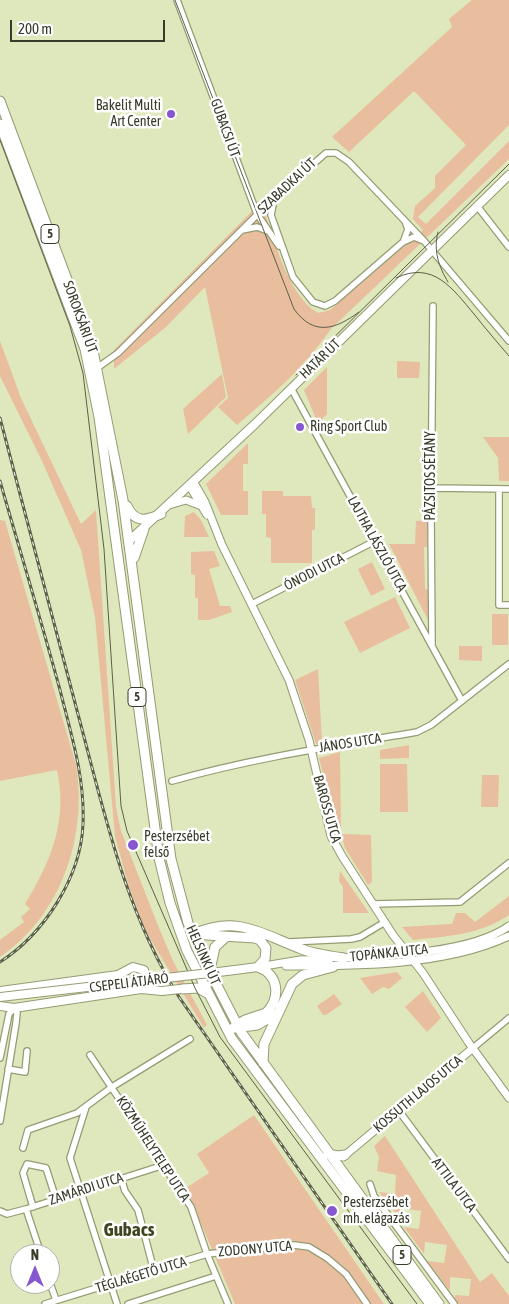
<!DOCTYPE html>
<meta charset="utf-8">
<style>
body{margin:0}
#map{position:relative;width:509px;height:1304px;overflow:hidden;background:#dee8bc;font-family:"Asap Condensed",sans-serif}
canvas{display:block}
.north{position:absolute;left:10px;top:1244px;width:50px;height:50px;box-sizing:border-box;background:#fff;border:1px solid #afb1aa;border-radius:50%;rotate:0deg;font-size:14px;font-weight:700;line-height:20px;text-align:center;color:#373b2a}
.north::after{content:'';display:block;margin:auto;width:18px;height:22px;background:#8657d1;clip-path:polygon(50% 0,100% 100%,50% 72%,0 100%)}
.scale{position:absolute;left:10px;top:20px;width:155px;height:22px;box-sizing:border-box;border:2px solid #373b2a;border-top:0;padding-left:6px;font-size:15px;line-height:18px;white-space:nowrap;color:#373b2a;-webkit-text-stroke:4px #fff;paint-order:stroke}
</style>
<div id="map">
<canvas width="509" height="1304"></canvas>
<div class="north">N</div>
<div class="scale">200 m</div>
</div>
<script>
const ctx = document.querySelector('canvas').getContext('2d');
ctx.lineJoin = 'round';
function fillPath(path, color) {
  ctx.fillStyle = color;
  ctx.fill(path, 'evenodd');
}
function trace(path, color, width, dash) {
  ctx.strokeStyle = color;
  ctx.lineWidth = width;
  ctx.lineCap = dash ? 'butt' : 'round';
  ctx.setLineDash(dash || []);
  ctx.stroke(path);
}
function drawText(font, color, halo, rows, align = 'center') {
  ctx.font = font + ' "Asap Condensed",sans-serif';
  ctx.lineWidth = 5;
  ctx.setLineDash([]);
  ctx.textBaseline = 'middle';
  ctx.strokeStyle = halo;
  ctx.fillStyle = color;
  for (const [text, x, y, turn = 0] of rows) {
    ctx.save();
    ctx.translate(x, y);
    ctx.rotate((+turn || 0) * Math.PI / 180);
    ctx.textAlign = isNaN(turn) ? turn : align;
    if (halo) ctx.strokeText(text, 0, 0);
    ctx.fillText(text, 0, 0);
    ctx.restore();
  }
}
fillPath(new Path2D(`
 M472,0H509V125L418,217L426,224L509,141V159L331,329C305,367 271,396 237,425L218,407L228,398L205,287L166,327L114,369V350L261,202C274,236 286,294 318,313L330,310L423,230L413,219L415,206L435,188V176L466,145L414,91L349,152L332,137L452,27L449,19Z
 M0,341L21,398L81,524L96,510L116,807L121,831L159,928L174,963L207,1025L204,1028L146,932L128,884L115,836L95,617L81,550L42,461L0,376Z
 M397,361L420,362L419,378H397Z
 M327,367V414L321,420L316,419L304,390Z
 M222,374L226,397L188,434L183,409Z
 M483,437H509V481H499L498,458Z
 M248,443V464H243V491H248V515H221L206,484Z
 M262,491H283V496H311L312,508H315V530H312V563H271V538L266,537V514H262Z
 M194,512L201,520L209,537H184L185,516Z
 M0,520L5,521L76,765C88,836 61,916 0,957V940L24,922L21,917L30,909L25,904C51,861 68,821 57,770L0,781Z
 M429,520V536L427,537V547H424L425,589L429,590V622L389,544H415L416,521Z
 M214,551L220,566L209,569L220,606H230L232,612L209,620H198V598H195V575L191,574V552Z
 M372,562L385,589L371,596L358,569Z
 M395,597L410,628L360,653L344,622Z
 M492,614H508V645H492Z
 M459,646H482V661L459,660Z
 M318,669L322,743L316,744L295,680Z
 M409,745V758L380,759V750Z
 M340,752L341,828L337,830L319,758Z
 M380,764H407L408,812H380Z
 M482,775H499L498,807H481Z
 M341,834L371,835L372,882L368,885L345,848Z
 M340,871L369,913H343V887L339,881Z
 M509,896V915C479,935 449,936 413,940L402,927L452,924L456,913H465L475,922Z
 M397,972L402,978L389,989L383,987L372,994L360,978Z
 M423,991L441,1018L427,1032L405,1007Z
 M334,994L342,1004L326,1015H323L317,1006Z
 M254,1115L384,1304H235L186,1188L209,1173L197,1154Z
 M385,1136L480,1282L492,1273L509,1296V1304H458L455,1299V1295L469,1296L471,1279L450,1277V1291L427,1261L444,1263L447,1245L425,1242L424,1254L404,1227L419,1229L421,1211L400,1208V1219L379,1192L395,1194L396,1175L377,1171L379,1157L374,1146Z`), '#e9be9e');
const minor = new Path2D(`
 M177,0L257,214L279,246
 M274,200L271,215L293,277L313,302L325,306L335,301L403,242L414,237L424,241L509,341
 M477,206L509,247
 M242,230L257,227L268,231
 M404,240L408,229L405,221
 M97,368L118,353L276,196L326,153H336L349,162L424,241
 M291,388L462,701
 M431,488L509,489
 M499,489V605H509
 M252,604L375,541
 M432,644L431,514L433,306
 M172,781C253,758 335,746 417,732L431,725L509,664
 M373,904L460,902L509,863
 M289,942L351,939L360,937L385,922
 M473,1048L509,1018
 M90,1055L191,1207L207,1254L228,1304
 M0,1058L9,1014L14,1008
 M8,1069L25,1072L27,1051
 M86,1107L70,1158L117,1304
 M399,1111L509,1259
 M0,1121L16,1023L17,1013L14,1008
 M23,1148L28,1130L77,1113L112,1087L190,1039
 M121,1178L125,1191L138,1210L154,1271
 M370,1184L374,1196L454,1304
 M33,1207L23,1173L27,1164L46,1168L56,1199
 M26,1209L41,1254
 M0,1211L7,1214L26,1209L164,1165
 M50,1283L56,1300
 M45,1304L207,1254L294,1245L309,1247L327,1258L346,1274L367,1304
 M128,1304L216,1276`);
const tertiary = new Path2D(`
 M193,481L205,502L222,545L289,680L309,740L331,836L342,856L393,935L423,973L469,1043L509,1098
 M189,485L207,515
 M169,505L186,500L199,505
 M340,958C386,956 472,953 509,926
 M286,966C355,966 446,966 509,936
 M258,967L300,960L330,959
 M343,1157L473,1048`);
const secondary = new Path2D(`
 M129,541L255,424L509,175
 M227,971L258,967
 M0,991L118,975L133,967L144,970L149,989
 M0,1006L14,1008L141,989L162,991`);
const primary = new Path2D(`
 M0,101L92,346L123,500L171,859L188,923L210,972L241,1032L439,1304
 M0,124L85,349L99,417L159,858L170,903L187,951L232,1039L430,1304
 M127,506C135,523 145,521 161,514
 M134,558L144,529
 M191,934L255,938L260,940L266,948L265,959L258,967C279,974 281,998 266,1013L245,1020L234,1027
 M194,934C236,915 260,933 299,948C313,954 329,956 344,958
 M210,970L215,947L226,937
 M182,989L198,988L207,993
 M235,1028L257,1025L276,1014
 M263,1063L264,1044L292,984L303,975L333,967
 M328,1154L338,1156L345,1155`);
trace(minor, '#939c73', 8);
trace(tertiary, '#939c73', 9);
trace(secondary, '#939c73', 10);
trace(primary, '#939c73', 11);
trace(minor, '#fff', 5.5);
trace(tertiary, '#fff', 7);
trace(secondary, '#fff', 8);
trace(primary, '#fff', 9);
trace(new Path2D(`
 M175,0L294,309C314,337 336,329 359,312
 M0,140L70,326L83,373L104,549L121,806L127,831L195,988L220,1037L417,1304
 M438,232C433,251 439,267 448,282
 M396,278C433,260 453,289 474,314C485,328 497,342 509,356
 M296,375L509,164`), '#5b6049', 1);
const rail = new Path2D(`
 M0,418C26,518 53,618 79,718C105,815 125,911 179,997L392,1304
 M0,481C20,551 41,620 60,690C71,734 85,777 83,824C81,877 44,934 0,962`);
trace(rail, '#5b6049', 3);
trace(rail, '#fff', 1, [4]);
const secondaryBridge = new Path2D(`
 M162,991L180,989
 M0,997L227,971`);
trace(secondaryBridge, '#939c73', 10, []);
trace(secondaryBridge, '#fff', 8);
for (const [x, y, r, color] of [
 [171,114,5,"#8657d1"],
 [300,427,5,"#8657d1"],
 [133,845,6,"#8657d1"],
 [332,1211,6,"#8657d1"]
]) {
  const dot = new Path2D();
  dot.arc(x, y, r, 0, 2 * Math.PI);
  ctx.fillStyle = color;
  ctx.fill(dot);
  trace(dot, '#fff', 2);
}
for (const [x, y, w] of [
 [50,234,18],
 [137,697,18],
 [402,1255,18]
]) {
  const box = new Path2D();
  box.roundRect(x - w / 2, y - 9.5, w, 19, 4);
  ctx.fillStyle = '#fff';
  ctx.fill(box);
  trace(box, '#373b2a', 1);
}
drawText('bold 12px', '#373b2a', null, [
 ["5",50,234],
 ["5",137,697],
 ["5",402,1255]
]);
drawText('14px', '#373b2a', '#fff', [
 ["Bakelit Multi",161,106,"right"],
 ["Art Center",161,122,"right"],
 ["Ring Sport Club",310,427],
 ["Pesterzsébet",144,837],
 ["felső",144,853],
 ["Pesterzsébet",343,1203],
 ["mh. elágazás",343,1219]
], 'left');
drawText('14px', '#373b2a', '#fff', [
 ["GUBACSI ÚT",225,128,70],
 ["SZABADKAI ÚT",287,186,-43],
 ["SOROKSÁRI ÚT",80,317,70],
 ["HATÁR ÚT",320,359,-44],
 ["PÁZSITOS SÉTÁNY",431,476,-90],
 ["LAJTHA LÁSZLÓ UTCA",377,544,61],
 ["ÓNODI UTCA",314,572,-27],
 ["JÁNOS UTCA",350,743,-9],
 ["BAROSS UTCA",327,809,74],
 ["TOPÁNKA UTCA",389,953,-6],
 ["HELSINKI ÚT",203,955,66],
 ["CSEPELI ÁTJÁRÓ",129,983,-7],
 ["KOSSUTH LAJOS UTCA",418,1094,-40],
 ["KÖZMŰHELYTELEP UTCA",153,1149,57],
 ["ATTILA UTCA",454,1185,53],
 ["ZAMÁRDI UTCA",86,1189,-18],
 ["ZODONY UTCA",255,1249,-5],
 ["TÉGLAÉGETŐ UTCA",141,1275,-17]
]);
drawText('bold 19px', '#3e451f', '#fff', [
 ["Gubacs",129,1230]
]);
</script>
